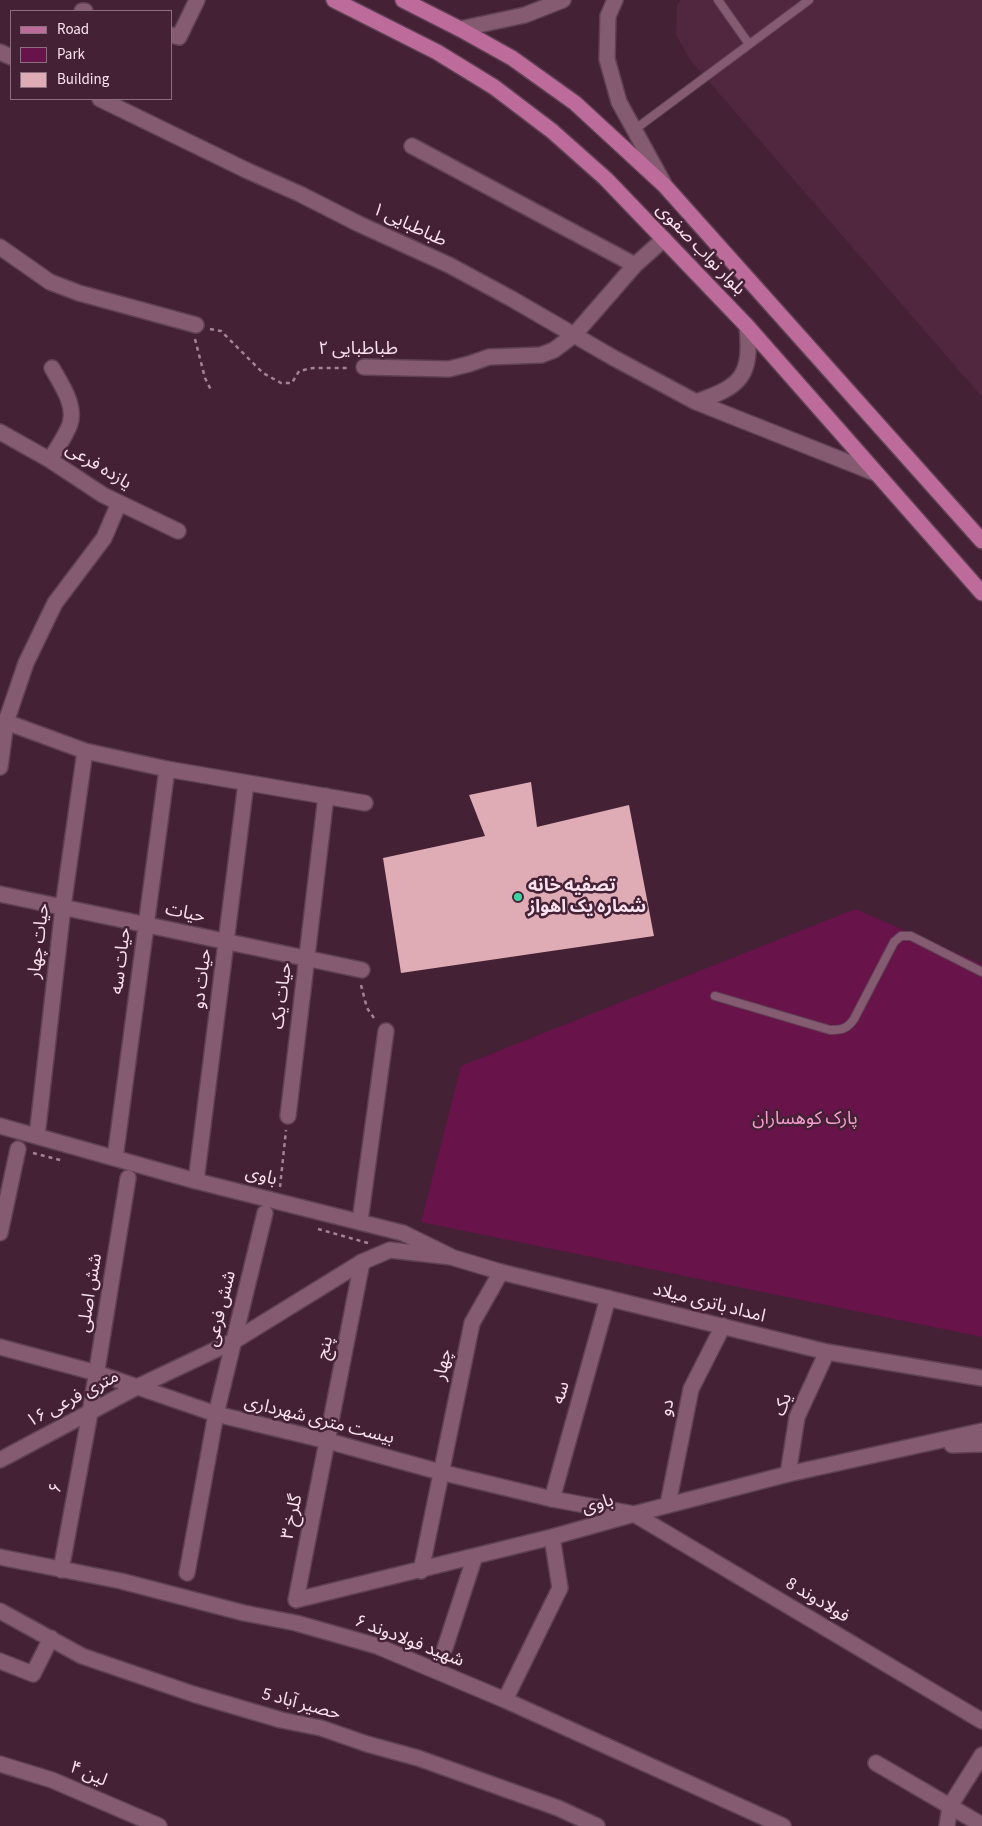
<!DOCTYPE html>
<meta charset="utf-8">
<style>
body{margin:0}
#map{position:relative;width:982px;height:1826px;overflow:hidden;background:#442135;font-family:"Source Sans 3",sans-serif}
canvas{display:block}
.legend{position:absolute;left:10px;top:10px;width:162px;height:90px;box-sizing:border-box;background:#442135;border:1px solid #8d6e7f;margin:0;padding:6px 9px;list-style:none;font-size:15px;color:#fae2ee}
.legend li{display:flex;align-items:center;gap:10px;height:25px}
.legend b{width:25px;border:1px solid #8d6e7f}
</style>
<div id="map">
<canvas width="982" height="1826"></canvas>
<ul class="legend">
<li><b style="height:6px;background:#bd6b9a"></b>Road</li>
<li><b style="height:14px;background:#68134a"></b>Park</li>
<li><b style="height:14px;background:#dfacb5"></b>Building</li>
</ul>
</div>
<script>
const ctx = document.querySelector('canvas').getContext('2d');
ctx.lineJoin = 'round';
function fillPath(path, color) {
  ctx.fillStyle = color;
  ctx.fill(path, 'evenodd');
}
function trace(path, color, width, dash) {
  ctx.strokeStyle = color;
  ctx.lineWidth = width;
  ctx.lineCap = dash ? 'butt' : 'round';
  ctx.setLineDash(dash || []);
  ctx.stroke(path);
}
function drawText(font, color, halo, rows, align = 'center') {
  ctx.font = font + ' "Source Sans 3","Noto Sans Arabic",sans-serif';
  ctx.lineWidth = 5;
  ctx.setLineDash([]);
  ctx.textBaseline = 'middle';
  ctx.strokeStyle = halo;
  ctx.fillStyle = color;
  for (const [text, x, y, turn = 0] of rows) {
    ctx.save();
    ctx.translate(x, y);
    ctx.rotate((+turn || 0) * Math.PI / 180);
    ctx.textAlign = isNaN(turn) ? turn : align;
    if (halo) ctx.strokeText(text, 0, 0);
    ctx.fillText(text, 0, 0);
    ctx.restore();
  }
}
fillPath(new Path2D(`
 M681,0H982V397L691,61L676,35L677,5Z`), '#51273f');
fillPath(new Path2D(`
 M855,909L982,964V1337L421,1222L461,1066Z`), '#68134a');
fillPath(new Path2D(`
 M531,782L537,827L629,805L654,936L401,973L383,858L485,836L469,795Z`), '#dfacb5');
const service = new Path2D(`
 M718,0L749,44
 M634,130L809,0
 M715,996L830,1030C842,1030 847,1029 854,1019L894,942L901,936H911L982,972`);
const minor = new Path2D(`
 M82,11H85
 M171,35L179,37L197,0
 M0,52L11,57
 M100,99L248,171L300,194L359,224L449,265L512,299L612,357L696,402L875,473
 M412,146L635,265L664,239
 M0,247L50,282L79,293L196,325
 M364,367L449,369L469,364L489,357L541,355L554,350L574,335L635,265
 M696,402C742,386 752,376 747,326
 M0,432L50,460L103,495L178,531
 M50,460C56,449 66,436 70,424C76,405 61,384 52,368
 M0,722H6L85,751L167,769L365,803
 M0,767L6,722L26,663L55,603L104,538L119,503
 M0,894L362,970
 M288,1116L326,796
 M0,1126L196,1181L403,1233L450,1256
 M37,1136L63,907L85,751
 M115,1158L167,769
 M196,1181L246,783
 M360,1221L386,1031
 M0,1233L18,1149
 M362,1262L296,1600L552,1537L634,1514L982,1721
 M788,1474L797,1417L827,1352
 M552,1499L608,1298
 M668,1504L691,1389L723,1326
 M0,1557L121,1581L244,1613L296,1623L377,1646L505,1700L783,1826
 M61,1570L90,1413L128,1178
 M421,1571L472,1323L501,1272
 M187,1573L216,1414L265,1213
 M0,1611L82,1656L193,1694L281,1720L321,1728L367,1744L418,1758L558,1808L597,1826
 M445,1648L475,1556
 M0,1661L33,1674L51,1638
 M505,1700L560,1588L552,1537
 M876,1763L982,1825
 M0,1764L52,1780L159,1826
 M947,1826L950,1806L982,1755`);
const tertiary = new Path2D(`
 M615,0L608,16L607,59L619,102L663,182
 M460,29L525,15L563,0
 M0,1347L97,1373L216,1414L328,1441L440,1472L552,1499L634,1514L788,1474L982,1431
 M952,1445L982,1444
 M0,1460L137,1387L234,1341L362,1262L390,1250L451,1257L501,1272L827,1352L982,1378`);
const primary = new Path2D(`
 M334,0L437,52L494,87L552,131L606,179L747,326L982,593
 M403,0L460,29L512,58L575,103L665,186L982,541`);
trace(service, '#5f4153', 10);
trace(minor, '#5f4153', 18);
trace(tertiary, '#5f4153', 18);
trace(primary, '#5f4153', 18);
trace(new Path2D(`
 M210,329L221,331L263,373L281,383H292L299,371L313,368H349
 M195,339L205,378L211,390
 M361,985L367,1008L376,1021
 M33,1153L64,1161
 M280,1187L286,1130
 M318,1229L368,1243`), '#a28595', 2.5, [4, 4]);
trace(service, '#845b71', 8);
trace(minor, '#845b71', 15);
trace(tertiary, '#845b71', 15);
trace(primary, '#bd6b9a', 15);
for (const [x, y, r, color] of [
 [518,897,5,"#3fd4a2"]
]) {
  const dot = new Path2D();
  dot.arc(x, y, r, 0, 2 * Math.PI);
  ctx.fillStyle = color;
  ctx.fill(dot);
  trace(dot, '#442135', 2);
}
drawText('18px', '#fae2ee', '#442135', [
 ["طباطبایی ۱",409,226,25],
 ["بلوار نواب صفوی",700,250,46],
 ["طباطبایی ۲",358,350],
 ["یازده فرعی",98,467,31],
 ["حیات",185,914,12],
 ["حیات چهار",40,941,-83],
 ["حیات سه",122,961,-83],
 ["حیات دو",203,979,-83],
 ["حیات یک",283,996,-83],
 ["باوی",261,1177,14],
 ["شش اصلی",91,1293,-81],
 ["امداد باتری میلاد",709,1304,14],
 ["شش فرعی",222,1309,-76],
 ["پنج",326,1348,-78],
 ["چهار",444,1365,-78],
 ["سه",562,1393,-74],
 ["۱۶ متری فرعی",73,1400,-28],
 ["یک",784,1405,-70],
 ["دو",668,1408,-78],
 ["بیست متری شهرداری",319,1421,14],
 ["۶",57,1488,-79],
 ["باوی",598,1505,-16],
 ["گلرخ ۳",293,1517,-78],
 ["فولادوند 8",817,1601,31],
 ["شهید فولادوند ۶",409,1642,21],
 ["حصیر آباد 5",301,1705,15],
 ["لین ۴",88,1775,23]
]);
drawText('bold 18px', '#fae2ee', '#442135', [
 ["تصفیه خانه",528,887],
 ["شماره یک اهواز",528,908]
], 'left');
drawText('18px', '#f7a0d0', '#442135', [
 ["پارک کوهساران",805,1120]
]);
</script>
